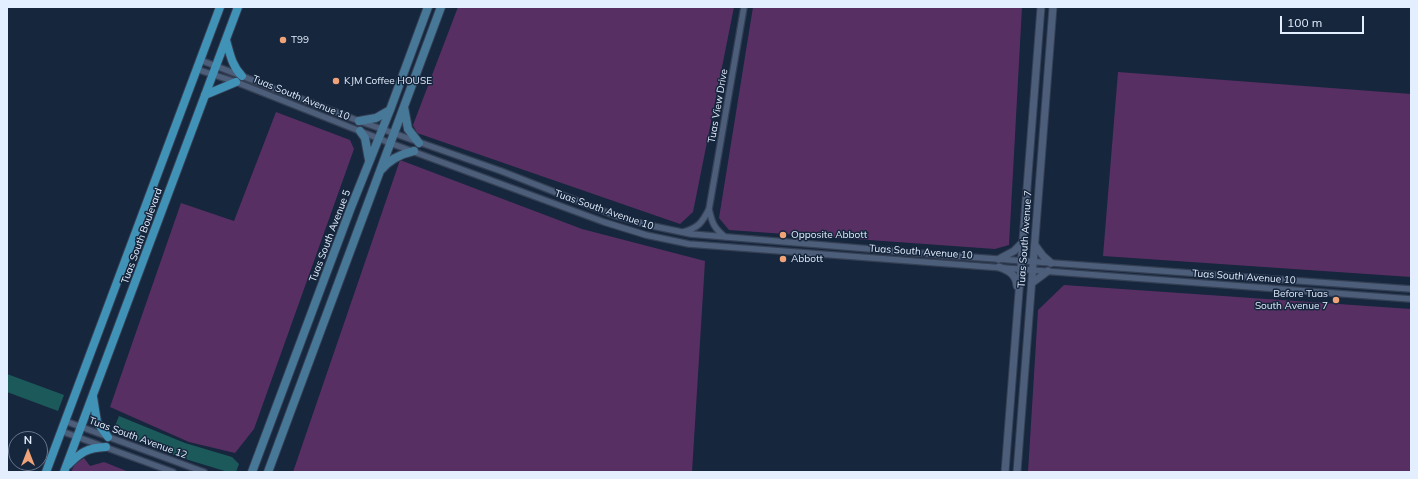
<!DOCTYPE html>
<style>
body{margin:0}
#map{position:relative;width:1418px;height:479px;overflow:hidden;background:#16263d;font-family:Mulish,sans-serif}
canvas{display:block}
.frame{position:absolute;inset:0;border:8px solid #e3eefe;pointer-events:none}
.north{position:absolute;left:8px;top:431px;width:40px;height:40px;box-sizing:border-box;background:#16263d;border:1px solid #68768a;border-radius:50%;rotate:0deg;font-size:11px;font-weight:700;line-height:16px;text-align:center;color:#e3eefe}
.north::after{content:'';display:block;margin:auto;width:14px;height:18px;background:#f0a378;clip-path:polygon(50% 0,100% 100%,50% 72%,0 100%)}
.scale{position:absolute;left:1280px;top:16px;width:84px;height:18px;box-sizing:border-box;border:2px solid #e3eefe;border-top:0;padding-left:5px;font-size:12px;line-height:14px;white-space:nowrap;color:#e3eefe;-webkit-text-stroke:3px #16263d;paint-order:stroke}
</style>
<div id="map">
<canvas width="1418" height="479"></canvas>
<div class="frame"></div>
<div class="north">N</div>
<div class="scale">100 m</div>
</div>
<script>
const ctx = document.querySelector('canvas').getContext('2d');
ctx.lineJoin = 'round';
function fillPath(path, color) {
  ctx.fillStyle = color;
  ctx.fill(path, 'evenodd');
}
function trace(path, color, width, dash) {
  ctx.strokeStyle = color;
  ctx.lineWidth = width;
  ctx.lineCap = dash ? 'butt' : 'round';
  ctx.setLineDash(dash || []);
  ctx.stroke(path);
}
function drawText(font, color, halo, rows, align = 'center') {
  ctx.font = font + ' Mulish,sans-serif';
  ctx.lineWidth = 3;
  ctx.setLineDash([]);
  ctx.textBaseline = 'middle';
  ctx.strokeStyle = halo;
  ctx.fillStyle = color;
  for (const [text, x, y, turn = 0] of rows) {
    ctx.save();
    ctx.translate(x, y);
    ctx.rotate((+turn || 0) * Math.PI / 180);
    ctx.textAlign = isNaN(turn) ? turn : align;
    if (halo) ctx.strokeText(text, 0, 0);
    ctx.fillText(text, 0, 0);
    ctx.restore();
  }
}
fillPath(new Path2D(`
 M458,7H734L693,212L680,224L417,133L413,125Z
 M753,7H1022L1009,245L995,249L729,230L719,218Z
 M1118,72L1411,94V277L1103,256Z
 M276,112L350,140L354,149L254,429L235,453L189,442L110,407L181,203L234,221Z
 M400,160L582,229L705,261L692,472H293Z
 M1064,285L1411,309V472H1028L1038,310Z
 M84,458L90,466L104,462L129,472H71L75,464Z`), '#582f63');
fillPath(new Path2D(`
 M7,374L64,395L58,411L7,392Z
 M119,416L185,443L232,457L239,464L236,472H228L182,458L113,431Z`), '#1b595b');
const minor = new Path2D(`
 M200,60L359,121L501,171L616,216L648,225L691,234L942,255L1411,289
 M196,69L236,82L390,143L604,222L646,235L689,244L1411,299
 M709,209C712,223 714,228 725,237
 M683,232C698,228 702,223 709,209L744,7
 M65,421L204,472
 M61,431L173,472`);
const tertiary = new Path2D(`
 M1035,245L1043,256L1051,263
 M999,259L1014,251L1022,243
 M999,267C1010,271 1016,275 1017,286
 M1032,283L1048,271
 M1005,472L1041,7
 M1017,472L1053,7`);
const secondary = new Path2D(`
 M404,107L408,129L419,143
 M359,121L376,118L390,110
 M360,131L365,138L369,160
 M381,170C390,159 400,154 414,151
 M252,472L350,210L390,110L428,7
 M268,472L441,7`);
const primary = new Path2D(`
 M226,40C230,54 232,66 242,76
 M205,95L236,82
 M93,397L97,422L108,437
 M68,465C81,452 87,448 106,447
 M46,472L220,7
 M64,472L238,7`);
trace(minor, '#343f53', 8);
trace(tertiary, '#343f53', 9);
trace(secondary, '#343f53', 10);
trace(primary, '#343f53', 10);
trace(minor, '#4c5e79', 5.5);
trace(tertiary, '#4c5e79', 7);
trace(secondary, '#477898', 8);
trace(primary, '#4192b7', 8);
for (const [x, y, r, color] of [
 [283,40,4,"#f0a378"],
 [336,81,4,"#f0a378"],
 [783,235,4,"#f0a378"],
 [783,259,4,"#f0a378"],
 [1336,300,4,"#f0a378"]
]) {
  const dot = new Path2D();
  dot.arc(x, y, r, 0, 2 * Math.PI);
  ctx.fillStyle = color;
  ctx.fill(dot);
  trace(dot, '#16263d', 1.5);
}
drawText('10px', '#e3eefe', '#16263d', [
 ["T99",291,40],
 ["KJM Coffee HOUSE",344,81],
 ["Opposite Abbott",791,235],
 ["Abbott",791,259],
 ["Before Tuas",1328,294,"right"],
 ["South Avenue 7",1328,306,"right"]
], 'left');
drawText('10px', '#e3eefe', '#16263d', [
 ["Tuas South Avenue 10",301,98,22],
 ["Tuas View Drive",718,106,-80],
 ["Tuas South Avenue 10",604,210,19],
 ["Tuas South Boulevard",142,236,-70],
 ["Tuas South Avenue 5",330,236,-69],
 ["Tuas South Avenue 7",1025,239,-86],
 ["Tuas South Avenue 10",921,252,4],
 ["Tuas South Avenue 10",1244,277,4],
 ["Tuas South Avenue 12",138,438,20]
]);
</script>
